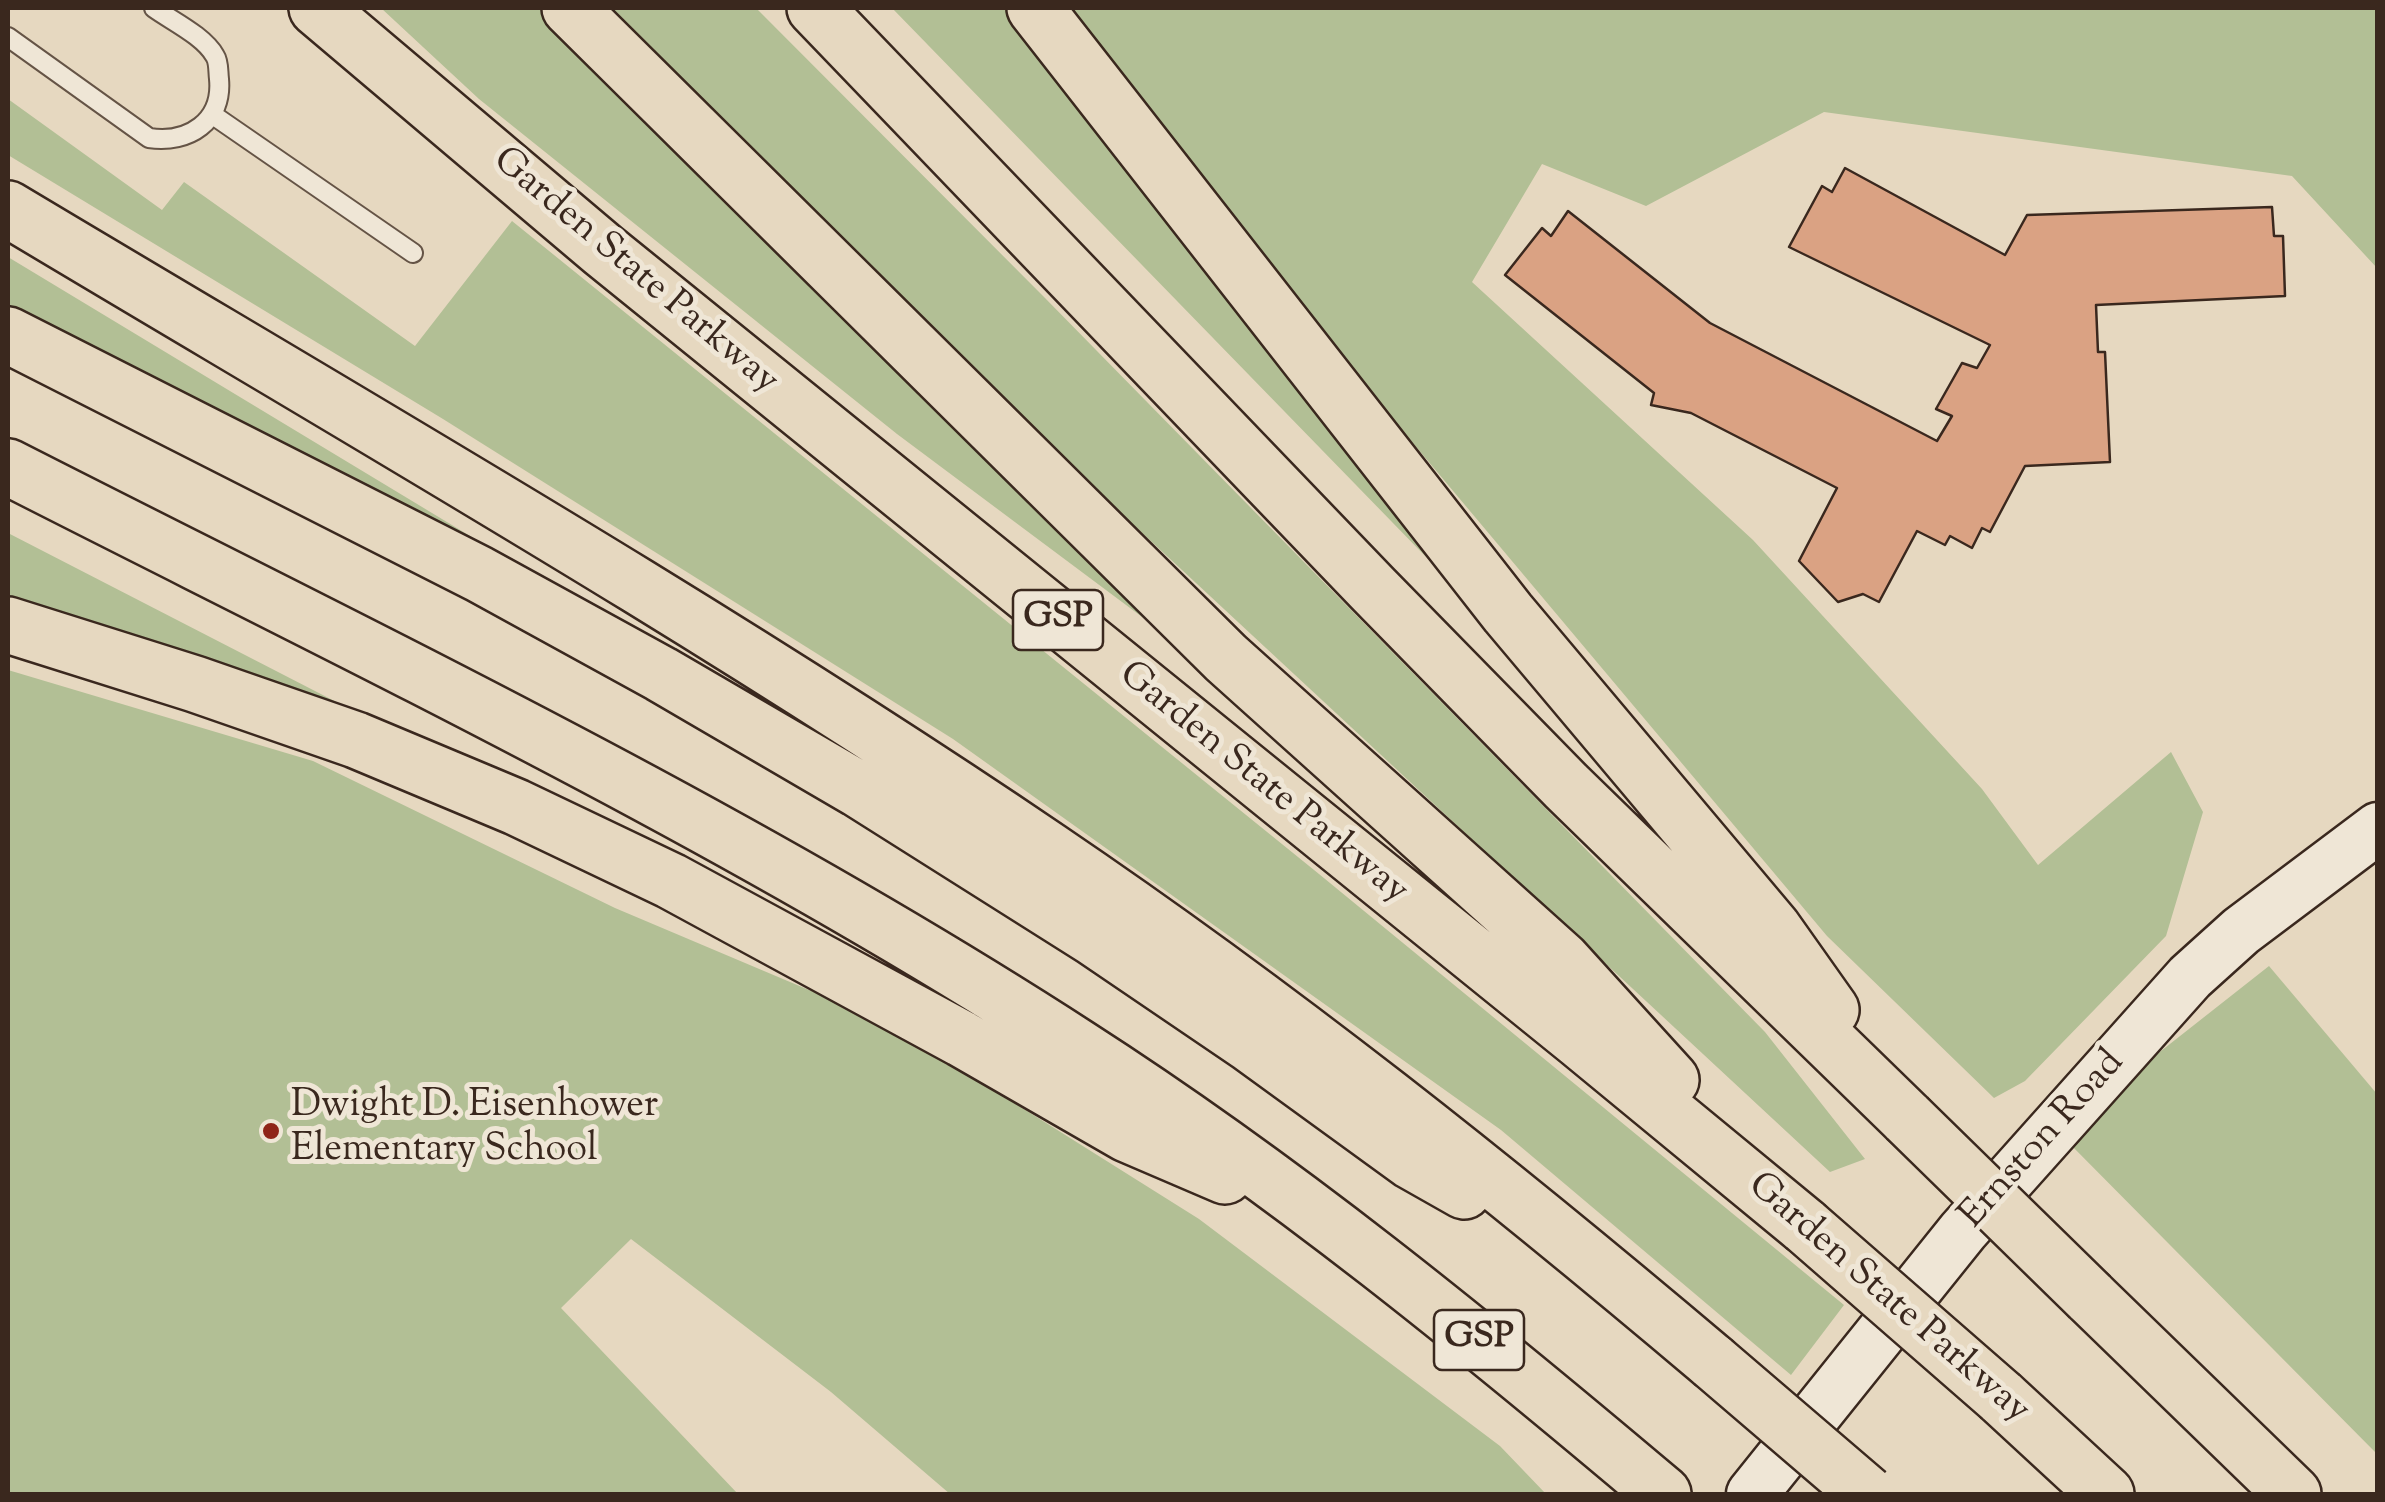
<!DOCTYPE html>
<style>
body{margin:0}
#map{position:relative;width:2385px;height:1502px;overflow:hidden;background:#e6d8c0;font-family:"Sorts Mill Goudy",serif}
canvas{display:block}
.frame{position:absolute;inset:0;border:10px solid #3a281e;pointer-events:none}
</style>
<div id="map">
<canvas width="2385" height="1502"></canvas>
<div class="frame"></div>
</div>
<script>
const ctx = document.querySelector('canvas').getContext('2d');
ctx.lineJoin = 'round';
function fillPath(path, color) {
  ctx.fillStyle = color;
  ctx.fill(path, 'evenodd');
}
function trace(path, color, width, dash) {
  ctx.strokeStyle = color;
  ctx.lineWidth = width;
  ctx.lineCap = dash ? 'butt' : 'round';
  ctx.setLineDash(dash || []);
  ctx.stroke(path);
}
function drawText(font, color, halo, rows, align = 'center') {
  ctx.font = font + ' "Sorts Mill Goudy",serif';
  ctx.lineWidth = 10;
  ctx.setLineDash([]);
  ctx.textBaseline = 'middle';
  ctx.strokeStyle = halo;
  ctx.fillStyle = color;
  for (const [text, x, y, turn = 0] of rows) {
    ctx.save();
    ctx.translate(x, y);
    ctx.rotate((+turn || 0) * Math.PI / 180);
    ctx.textAlign = isNaN(turn) ? turn : align;
    if (halo) ctx.strokeText(text, 0, 0);
    ctx.fillText(text, 0, 0);
    ctx.restore();
  }
}
fillPath(new Path2D(`
 M381,8H542L1193,655L897,434L479,99Z
 M606,8H756L1045,298L1765,1032L1865,1159L1830,1172L1013,413Z
 M892,8H1014L1423,538L1428,559Z
 M1064,8H2377V268L2292,176L1824,112L1646,206L1542,164L1472,282L1753,540L1982,789L2038,865L2171,752L2203,812L2166,936L2025,1081L1994,1098L1827,936L1249,248Z
 M8,99L162,210L184,182L415,346L512,221L1319,874L1844,1305L1791,1375L1501,1130L953,739L443,419L8,155Z
 M8,257L543,580L8,312Z
 M8,533L416,743L8,612Z
 M8,670L313,761L615,908L887,1023L1199,1219L1500,1446L1546,1494H950L831,1392L631,1239L561,1308L738,1494H8Z
 M2269,966L2377,1094V1454L2066,1140L2100,1099Z`), '#b2bf95');
const building = new Path2D(`
 M1845,168L2005,255L2027,215L2272,207L2274,236H2283L2285,296L2096,305L2098,352H2105L2110,462L2025,466L1990,532L1982,528L1972,548L1950,536L1945,545L1917,531L1879,602L1863,594L1838,602L1799,561L1837,488L1691,413L1651,405L1654,393L1505,275L1542,228L1551,236L1568,211L1710,323L1937,441L1952,416L1936,409L1962,363L1977,368L1990,345L1789,247L1822,186L1832,192Z`);
fillPath(building, '#daa283');
trace(building, '#3a281e', 2.5);
const lane = new Path2D(`
 M8,37L149,138C189,144 223,121 219,79C218,71 219,62 215,56C204,36 172,21 154,8
 M213,115L413,253`);
const secondary = new Path2D(`
 M1752,1494L1963,1231L2190,977L2241,931L2378,828`);
const highway = new Path2D(`
 M317,8L603,250L1578,1039L1805,1226
 M570,8L1226,658L1562,960L1671,1080
 M815,8L1373,589L1566,786L1907,1118
 M1035,8L1508,613L1773,928L1831,1010
 M8,209C357,418 711,621 1049,850C1281,1007 1499,1181 1713,1362
 M8,335L479,574L661,674L858,789L1094,938L1250,1044L1411,1161L1464,1191
 M8,467C369,651 737,826 1078,1047C1285,1180 1476,1336 1663,1494
 M8,625L195,684L356,740L516,807L671,881L962,1039L1127,1134L1225,1176
 M2090,1297L2293,1494
 M2001,1397L2106,1494`);
trace(lane, '#655446', 22);
trace(secondary, '#3a281e', 55);
trace(highway, '#3a281e', 60);
trace(lane, '#efe6d6', 18);
trace(secondary, '#efe6d6', 50);
trace(highway, '#e6d8c0', 55);
const highwayBridge = new Path2D(`
 M1907,1118L2090,1297
 M1805,1226L2001,1397
 M1713,1362L1867,1494`);
trace(highwayBridge, '#3a281e', 60, []);
trace(highwayBridge, '#e6d8c0', 55);
for (const [x, y, r, color] of [
 [271,1131,10,"#8f2418"]
]) {
  const dot = new Path2D();
  dot.arc(x, y, r, 0, 2 * Math.PI);
  ctx.fillStyle = color;
  ctx.fill(dot);
  trace(dot, '#efe6d6', 4);
}
for (const [x, y, w] of [
 [1058,620,90],
 [1479,1340,90]
]) {
  const box = new Path2D();
  box.roundRect(x - w / 2, y - 30, w, 60, 8);
  ctx.fillStyle = '#efe6d6';
  ctx.fill(box);
  trace(box, '#3a281e', 2.5);
}
drawText('bold 35px', '#3a281e', null, [
 ["GSP",1058,620],
 ["GSP",1479,1340]
]);
drawText('38px', '#3a281e', '#efe6d6', [
 ["Garden State Parkway",634,273,40],
 ["Garden State Parkway",1262,785,39],
 ["Ernston Road",2044,1141,-48],
 ["Garden State Parkway",1887,1300,41]
]);
drawText('38px', '#3a281e', '#efe6d6', [
 ["Dwight D. Eisenhower",291,1109],
 ["Elementary School",291,1153]
], 'left');
</script>
